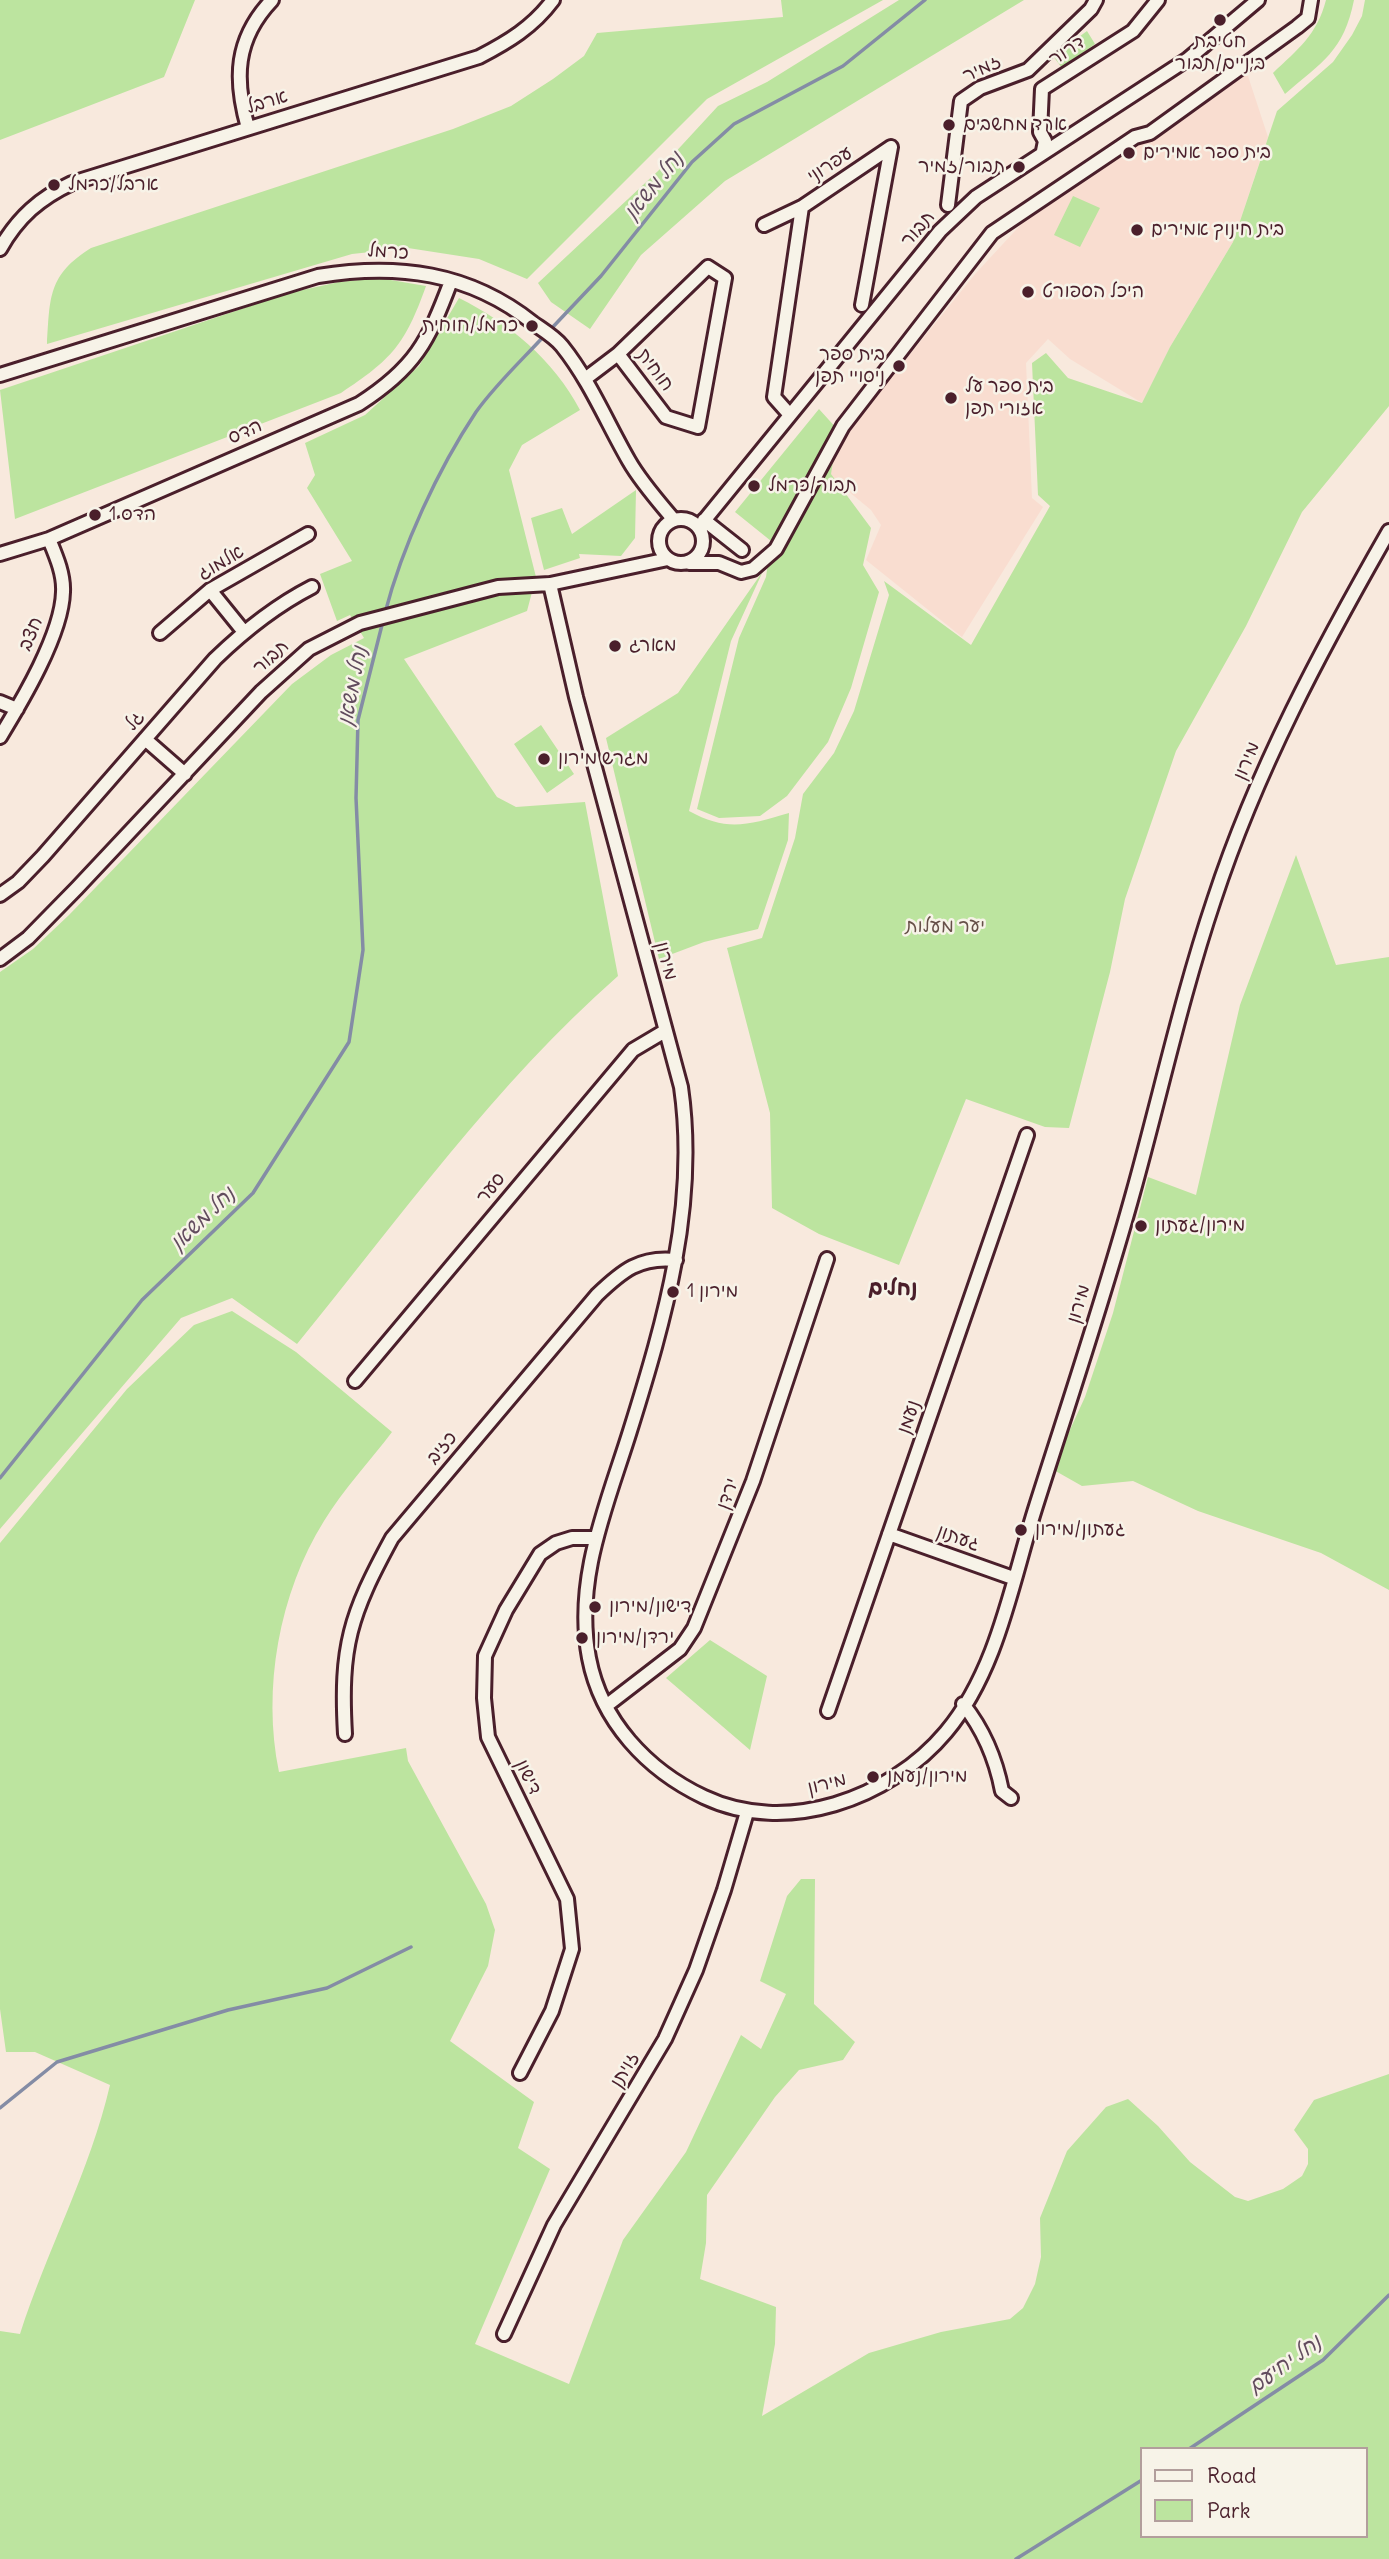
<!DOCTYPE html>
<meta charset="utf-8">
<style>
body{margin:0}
#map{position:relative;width:1389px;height:2559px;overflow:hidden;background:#f8e9dd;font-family:Delius,sans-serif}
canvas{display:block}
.legend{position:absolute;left:1140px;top:2447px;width:228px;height:91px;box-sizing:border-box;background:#f7f3e8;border:2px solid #b29e9c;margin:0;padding:9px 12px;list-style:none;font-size:21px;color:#4a1f2b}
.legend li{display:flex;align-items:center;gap:14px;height:35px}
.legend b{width:35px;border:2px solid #b29e9c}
</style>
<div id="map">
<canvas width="1389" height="2559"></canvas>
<ul class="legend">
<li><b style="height:9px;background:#f7f3e8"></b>Road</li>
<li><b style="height:19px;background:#bce49f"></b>Park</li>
</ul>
</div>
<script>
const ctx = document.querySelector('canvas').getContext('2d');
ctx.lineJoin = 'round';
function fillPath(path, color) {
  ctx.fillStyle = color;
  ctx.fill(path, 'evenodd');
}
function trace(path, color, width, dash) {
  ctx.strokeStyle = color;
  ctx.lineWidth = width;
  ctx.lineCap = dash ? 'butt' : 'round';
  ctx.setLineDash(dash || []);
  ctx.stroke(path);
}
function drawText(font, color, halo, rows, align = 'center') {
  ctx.font = font + ' Delius,"Playpen Sans Hebrew",sans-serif';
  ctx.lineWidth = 5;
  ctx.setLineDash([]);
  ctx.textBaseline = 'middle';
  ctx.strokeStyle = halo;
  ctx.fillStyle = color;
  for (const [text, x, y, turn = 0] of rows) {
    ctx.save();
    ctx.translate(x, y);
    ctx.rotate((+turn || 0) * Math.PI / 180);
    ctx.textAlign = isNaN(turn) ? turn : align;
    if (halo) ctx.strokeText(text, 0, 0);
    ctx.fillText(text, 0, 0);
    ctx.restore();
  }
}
fillPath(new Path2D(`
 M1246,70L1268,137L1233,242L1170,347L1142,403L1070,359L1048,339L1026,363L1032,498L1043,507L962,637L866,560L881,525L871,510L825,472L846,433L976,273L1027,218L1026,213L1168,128Z`), '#f9ddd0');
fillPath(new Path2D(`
 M0,0H195L164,77L0,140Z
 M781,0H883L707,99L527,279L479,259L408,248L352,254L47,344C50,297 48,275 91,248L453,129L511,106L553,79L584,56L597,33L783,17Z
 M899,0H1024L725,181L641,255L590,329L551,302L538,283L658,171L718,106L767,82Z
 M1326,0H1354C1344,51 1322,62 1285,94L1273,73C1298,49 1317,35 1326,0Z
 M1365,0H1389V406L1302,512L1246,626L1176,751L1125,899L1110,972L1069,1128L1045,1127L966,1099L899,1265L819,1234L772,1208L770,1113L727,948L762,938L795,838L803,794L834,753L854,711L889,595L884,581L971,645L1050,506L1038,495L1032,363L1046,353L1068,378L1142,403L1170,347L1233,242L1277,111L1333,62L1352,35L1362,16Z
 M1087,31L1095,44L1062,68L1053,56Z
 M1073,196L1100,208L1080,247L1054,235Z
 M379,278L426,286C405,345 392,359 341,393L15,519L0,390L289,293L339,282Z
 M459,298C509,323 553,359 580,410L522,445L509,470L536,577L527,611L404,659L497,797L516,807L585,802L618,976C496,1083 399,1219 297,1344L232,1298L181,1318L0,1529V972L33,949L69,915L292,684L331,655L364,638L350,615L337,621L320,574L352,561L307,488L315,475L305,443L365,415L419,366Z
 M819,409L838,430L831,474L871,528L863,565L879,592L851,688L828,742L787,796L760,816L719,818L697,809L739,638L766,577L771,541L735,512Z
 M636,490L635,538L621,556L579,554L580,558L544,570L531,518L562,508L572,534Z
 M763,571L731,641L689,811C727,832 748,825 789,813L788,840L758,929L704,942L659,959L606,738L678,693Z
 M541,725L574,774L547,793L514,744Z
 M1296,855L1336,965L1389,957V1590L1321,1553L1198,1511L1133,1481L1082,1486L1052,1469L1085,1397L1113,1313L1148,1177L1196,1195L1240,1005Z
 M232,1311L296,1352L392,1432C370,1461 343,1490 324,1521C279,1593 262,1689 279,1772L406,1748L408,1761L486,1904L495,1930L488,1966L450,2041L534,2102L518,2148L550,2169L475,2344L569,2384L623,2240L686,2152L741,2035L761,2049L786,1994L760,1981L787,1896L801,1879H815L814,2004L855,2042L843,2060L799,2070L775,2097L707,2195L706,2243L700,2279L776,2307L775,2344L762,2416L869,2353L941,2332L1010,2319L1023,2308L1035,2284L1041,2257L1040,2218L1067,2151L1106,2107L1128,2099L1158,2126L1190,2162L1235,2197L1248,2201L1283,2189L1302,2176L1308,2164V2149L1294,2130L1314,2100L1389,2074V2559H0V2331L20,2334C47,2250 90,2171 110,2085L35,2052H6L0,2009V1543L127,1389L194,1325ZM1142,2449H1366V2536H1142Z
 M710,1640L767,1676L750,1750L666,1678Z`), '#bce49f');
trace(new Path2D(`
 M550,330L601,276L692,162L734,124L843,66L925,0
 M385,613C402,547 438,469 476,412C496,384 522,360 545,335
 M0,1478L142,1300L253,1193L349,1042L363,950L356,798L358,720L383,621
 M0,2108L57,2062L228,2010L327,1988L411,1947
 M1189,2449L1323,2360L1389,2295
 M1016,2559L1142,2480`), '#848ca5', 3.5);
const minor = new Path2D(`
 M248,128C234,79 235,39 272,0
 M1043,151L1045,141L1040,132L1042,89L1133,31L1158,0
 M948,205L961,101L980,88L1028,70L1091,9L1096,0
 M764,225L802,207
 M0,249C18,217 40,198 72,183L479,57C508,42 533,27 553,0
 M0,375L318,276C397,263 469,272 533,323C543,330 555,337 562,346C590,381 607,423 629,461C641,482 658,501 674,520
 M585,379L618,354L708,267L725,278L698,427L666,417L618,354
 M790,415L774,397L802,207L891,147L862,305
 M659 541a22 22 0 1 1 44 0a22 22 0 1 1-44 0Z
 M704,520L742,550
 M699,527L940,231L976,197L1188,59L1258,0
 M0,554L49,539L359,404C415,368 428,342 451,281
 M689,563H719L741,572L753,569L776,549L843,426L992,233L1135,137L1150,133L1297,27L1308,18L1311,0
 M550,584L576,697L681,1087C698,1205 665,1319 630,1431C607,1505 574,1579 589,1658C601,1721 647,1770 704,1797C786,1836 890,1799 946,1732C998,1670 1012,1581 1036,1506C1069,1402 1104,1298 1133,1193C1160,1096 1182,995 1214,900C1257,769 1321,650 1389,531
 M210,590L244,632
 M160,633L210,590L308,534
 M0,702L17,709
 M0,737C22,701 62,634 63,592C64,574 56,556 49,539
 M145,739L185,774
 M0,895L18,882L43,856L215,659C245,630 275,606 312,587
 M0,959L28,938L77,888L261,692L309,649L360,623L498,587L550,584L668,559
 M355,1381L633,1050L665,1031
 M889,1534L1013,1578
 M963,1704C983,1729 996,1760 1002,1791L1011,1798
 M606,1706L680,1649L694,1628L753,1481L827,1259
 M828,1711L1027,1135
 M345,1734C340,1646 350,1615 392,1538L597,1295C622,1271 640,1256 676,1260
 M520,2073L552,2011L572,1949L567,1899L488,1737L484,1698L485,1656L506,1610L540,1554L556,1543L572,1538H596
 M504,2334L554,2225L665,2039L696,1970L724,1890L747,1812`);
trace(minor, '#4a1f2b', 18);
trace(minor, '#f7f3e8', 12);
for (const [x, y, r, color] of [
 [1220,20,7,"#4a1f2b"],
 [949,125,7,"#4a1f2b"],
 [1129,153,7,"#4a1f2b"],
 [1019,167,7,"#4a1f2b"],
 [54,185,7,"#4a1f2b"],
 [1137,230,7,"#4a1f2b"],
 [1028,292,7,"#4a1f2b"],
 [532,326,7,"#4a1f2b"],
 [899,366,7,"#4a1f2b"],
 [951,398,7,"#4a1f2b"],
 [754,486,7,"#4a1f2b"],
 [95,515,7,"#4a1f2b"],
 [615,646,7,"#4a1f2b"],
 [544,759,7,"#4a1f2b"],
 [1141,1226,7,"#4a1f2b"],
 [673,1292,7,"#4a1f2b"],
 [1021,1530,7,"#4a1f2b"],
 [595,1607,7,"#4a1f2b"],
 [582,1638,7,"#4a1f2b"],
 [873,1777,7,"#4a1f2b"]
]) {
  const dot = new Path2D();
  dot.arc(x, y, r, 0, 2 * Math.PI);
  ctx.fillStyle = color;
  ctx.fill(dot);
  trace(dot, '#f7f3e8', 2.5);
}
drawText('19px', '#4a1f2b', '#f7f3e8', [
 ["חטיבת",1220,42,"center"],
 ["ביניים/תבור",1220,64,"center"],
 ["ארד מחשבים",963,125],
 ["בית ספר אמירים",1143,153],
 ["תבור/זמיר",1005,167,"right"],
 ["ארבל/כרמל",68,185],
 ["בית חינוך אמירים",1151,230],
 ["היכל הספורט",1042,292],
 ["כרמל/חוחית",518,326,"right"],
 ["בית ספר",885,355,"right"],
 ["ניסויי תפן",885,377,"right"],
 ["בית ספר על",965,387],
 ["אזורי תפן",965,409],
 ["תבור/כרמל",768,486],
 ["הדס 1",109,515],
 ["מארג",629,646],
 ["מגרש מירון",558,759],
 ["מירון/געתון",1155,1226],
 ["מירון 1",687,1292],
 ["געתון/מירון",1035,1530],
 ["דישון/מירון",609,1607],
 ["ירדן/מירון",596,1638],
 ["מירון/נעמן",887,1777]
], 'left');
drawText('19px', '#4a1f2b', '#f7f3e8', [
 ["דרור",1067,51,-33],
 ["זמיר",982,69,-25],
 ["ארבל",267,102,-17],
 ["עפרוני",830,165,-34],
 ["תבור",918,229,-49],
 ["כרמל",388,252,4],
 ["חוחית",655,370,53],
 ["הדס",245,432,-24],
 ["אלמוג",221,563,-31],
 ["חצב",31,634,-67],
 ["תבור",271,657,-42],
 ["גל",135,721,-49],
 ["מירון",1247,761,-67],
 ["מירון",666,961,75],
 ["סער",491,1188,-50],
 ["מירון",1079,1304,-73],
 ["נעמן",909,1417,-71],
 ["כזיב",442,1448,-50],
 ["ירדן",728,1494,-70],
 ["געתון",958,1538,19],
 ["דישון",528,1777,64],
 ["מירון",827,1784,-14],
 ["זויתן",625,2070,-59]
]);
drawText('19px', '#665048', '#f7f3e8', [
 ["יער מעלות",945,927]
]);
drawText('italic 21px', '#624c5e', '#f7f3e8', [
 ["נחל משאן",654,186,-51],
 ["נחל משאן",353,686,-79],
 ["נחל משאן",203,1219,-44],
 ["נחל יחיעם",1285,2365,-36]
]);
drawText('bold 21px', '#4a1f2b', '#f7f3e8', [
 ["נחלים",893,1289]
]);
</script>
